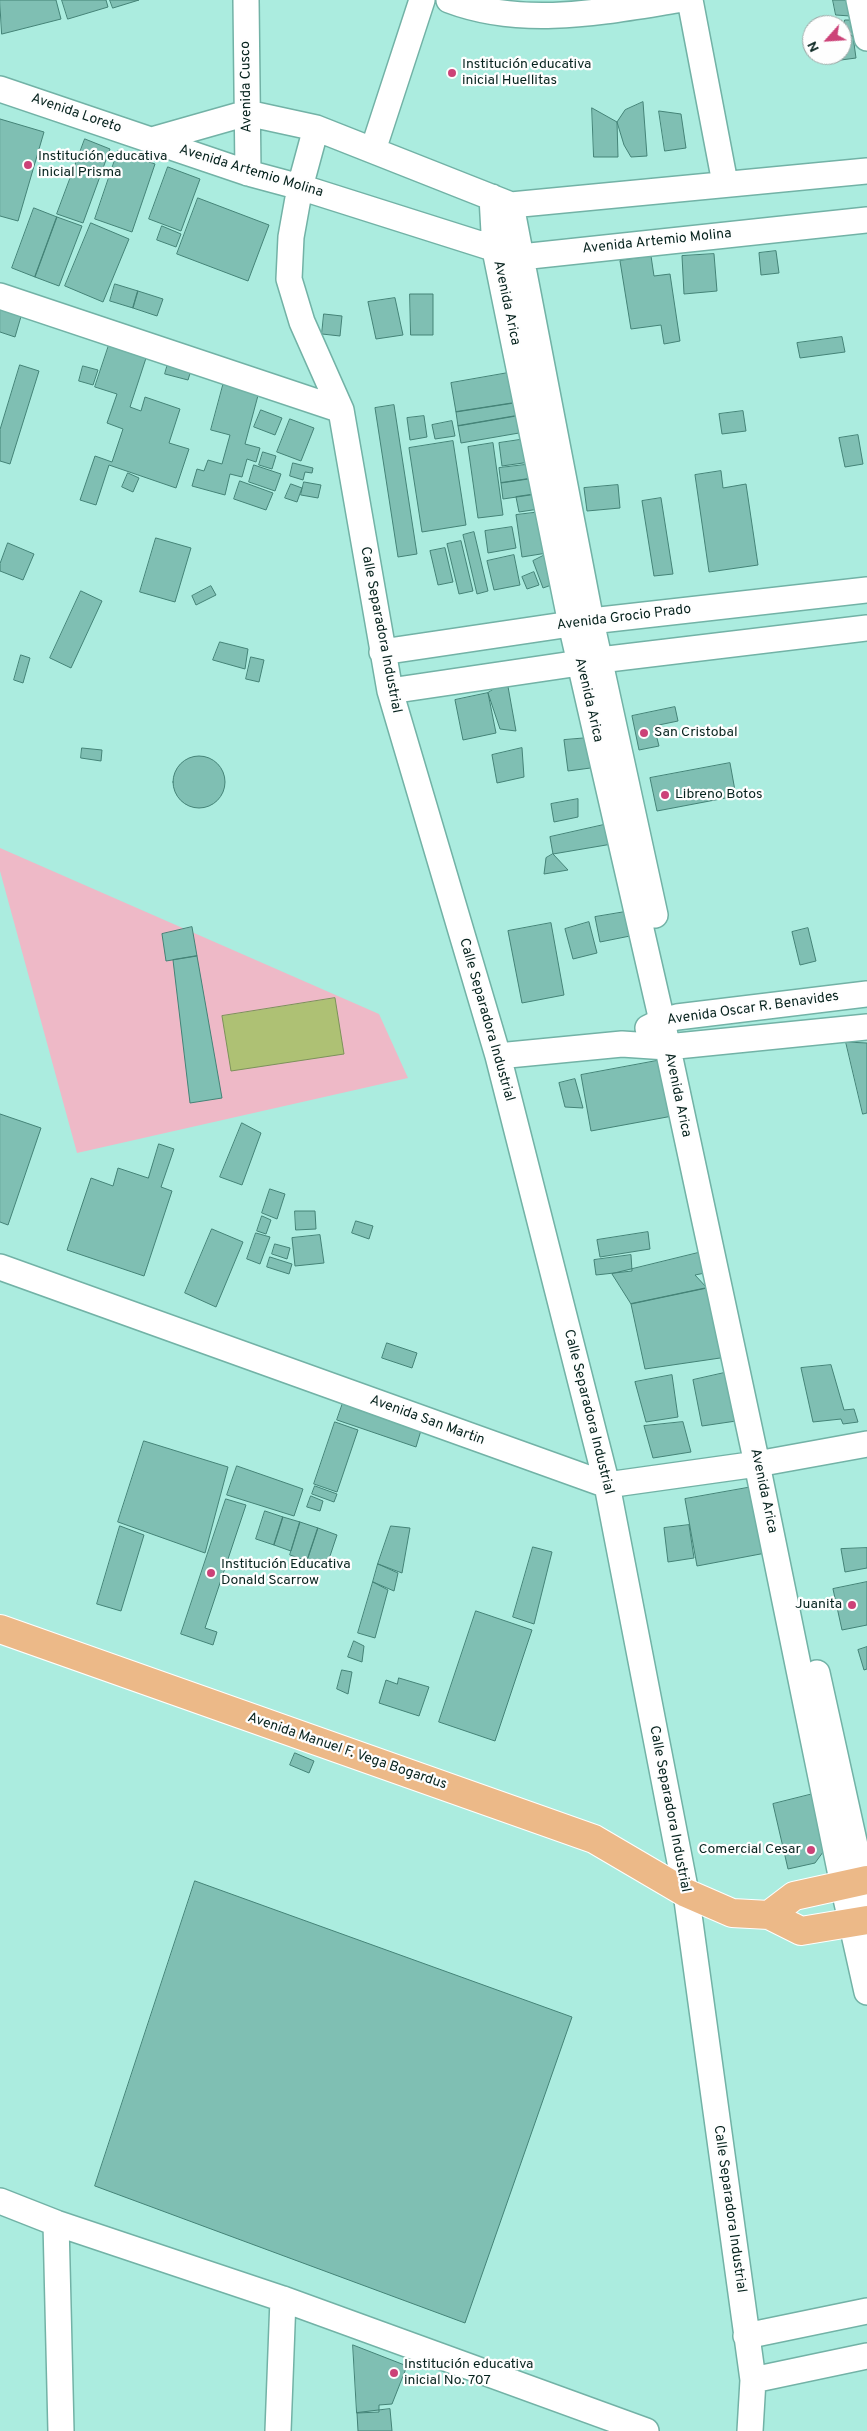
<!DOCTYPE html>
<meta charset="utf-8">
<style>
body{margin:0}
#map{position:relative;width:867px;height:2431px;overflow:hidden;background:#abecdf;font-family:Overpass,sans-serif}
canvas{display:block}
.north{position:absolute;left:802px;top:15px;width:50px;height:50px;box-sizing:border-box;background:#fefefe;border:1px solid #9ba6a4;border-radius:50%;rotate:244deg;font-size:14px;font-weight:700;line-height:20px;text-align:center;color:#07231e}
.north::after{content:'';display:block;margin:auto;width:18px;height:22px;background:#cc4278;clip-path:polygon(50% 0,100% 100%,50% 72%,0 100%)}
</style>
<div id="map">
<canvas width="867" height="2431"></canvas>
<div class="north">N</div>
</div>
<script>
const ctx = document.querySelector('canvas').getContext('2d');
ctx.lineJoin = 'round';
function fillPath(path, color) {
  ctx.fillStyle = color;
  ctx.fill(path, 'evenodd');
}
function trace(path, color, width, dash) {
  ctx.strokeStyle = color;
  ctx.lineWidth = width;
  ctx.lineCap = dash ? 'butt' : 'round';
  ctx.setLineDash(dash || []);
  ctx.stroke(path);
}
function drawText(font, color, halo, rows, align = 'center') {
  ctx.font = font + ' Overpass,sans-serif';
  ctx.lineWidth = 4.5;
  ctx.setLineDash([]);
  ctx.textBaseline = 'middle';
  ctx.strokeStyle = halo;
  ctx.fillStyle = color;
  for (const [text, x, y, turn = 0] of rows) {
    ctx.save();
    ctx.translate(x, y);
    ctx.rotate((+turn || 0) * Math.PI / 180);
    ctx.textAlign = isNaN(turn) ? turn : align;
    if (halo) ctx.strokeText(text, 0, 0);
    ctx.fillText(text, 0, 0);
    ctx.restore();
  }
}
fillPath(new Path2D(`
 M0,848L379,1014L408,1078L77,1153L0,871Z`), '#eeb9c7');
const water = new Path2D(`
 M335,998L344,1054L231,1071L222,1016Z`);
fillPath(water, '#aec174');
trace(water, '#7c925a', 1);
const building = new Path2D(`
 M0,0H56L61,19L2,34Z
 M62,0H106L108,7L68,19Z
 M110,0H139L113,8Z
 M833,0H846L850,16L836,15Z
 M845,20H850L853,36L842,37Z
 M853,36L856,58L826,62L825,55H842V37Z
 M643,102L647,156L631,157L624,145L617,122L625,110Z
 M592,108L617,122L618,157H594Z
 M659,111L681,114L686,148L665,151Z
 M0,119L44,132L18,221L0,216Z
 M85,139L110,149L83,223L57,214Z
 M118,151L155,164L132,232L95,219Z
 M168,167L200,179L181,231L149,219Z
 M198,198L269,225L248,281L177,254Z
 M34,208L57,217L35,277L12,268Z
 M57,217L82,226L59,286L35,277Z
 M91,223L129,239L103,302L65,286Z
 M162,226L181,234L176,247L157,240Z
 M776,251L779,273L761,275L759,253Z
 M714,254L717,291L684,294L682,256Z
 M651,256L654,276L670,274L680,341L664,344L661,325L631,329L620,261Z
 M115,284L138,291L133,308L110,301Z
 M138,291L163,299L157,316L133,308Z
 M410,294H433V335H411Z
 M395,298L403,335L376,339L368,302Z
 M0,306L22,313L15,337L0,332Z
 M324,314L342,316L340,336L322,334Z
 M842,337L845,352L800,358L797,343Z
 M111,339L148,352L130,407L141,411L145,397L180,409L169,443L189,449L176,488L109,465L96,505L80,500L95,456L112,462L123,429L107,423L117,394L95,387Z
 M169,360L192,367L188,380L165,374Z
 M20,365L39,371L10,464L0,461V430Z
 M83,366L98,370L93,385L79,381Z
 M508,373L514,403L456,412L451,383Z
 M225,378L260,388L245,444L260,448L256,462L247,459L242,477L230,474L225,495L192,486L197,469L204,471L208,460L222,464L230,435L211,430Z
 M514,403L516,416L458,426L456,412Z
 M394,405L417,554L398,557L375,408Z
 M261,410L282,418L275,435L254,427Z
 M743,411L746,431L722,434L719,414Z
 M424,416L427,437L410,440L407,418Z
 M516,416L519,433L461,443L458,426Z
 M290,419L314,428L301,461L277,452Z
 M452,421L455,436L435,439L432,425Z
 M858,435L863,464L845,467L839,438Z
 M526,439L530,462L502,466L499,443Z
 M453,441L466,525L422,532L409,448Z
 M493,443L503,515L478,518L468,447Z
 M263,452L276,456L272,469L259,465Z
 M293,463L313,468L312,473L305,472L303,480L290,476Z
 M533,464L535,478L501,483L499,468Z
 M254,465L281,474L275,491L249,482Z
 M721,471L723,488L746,484L758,565L709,572L695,475Z
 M128,473L139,478L133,492L122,487Z
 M535,478L537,494L503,499L501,483Z
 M240,481L273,493L266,510L234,499Z
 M304,482L321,485L318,498L301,495Z
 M291,484L302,488L297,502L285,498Z
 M618,485L620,508L587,511L584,488Z
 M537,494L539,509L519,512L516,497Z
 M661,498L673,574L654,576L642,501Z
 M541,512L547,553L522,557L516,515Z
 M512,527L516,548L488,553L485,531Z
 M474,532L488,591L477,594L463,535Z
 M156,538L191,548L175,602L140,592Z
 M461,541L473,591L459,594L447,544Z
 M8,543L34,554L23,580L0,571V564Z
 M445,548L453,582L438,585L430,551Z
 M514,555L520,585L494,590L487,561Z
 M545,555L557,583L543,588L533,561Z
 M534,572L539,585L527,589L522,577Z
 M211,586L216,595L196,605L192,596Z
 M81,591L102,601L71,668L50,658Z
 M220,642L248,649L245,669L213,660Z
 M21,655L30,658L23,683L14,680Z
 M251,657L264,660L259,682L246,679Z
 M507,681L516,731L500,729L488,693Z
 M488,693L496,733L463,740L455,700Z
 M675,707L678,721L654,726L659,746L639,750L632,716Z
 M588,738L598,767L568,771L564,740Z
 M82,748L102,750L101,761L81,758Z
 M522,748L524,777L497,783L492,755Z
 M173 782a26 26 0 1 1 52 0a26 26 0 1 1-52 0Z
 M730,763L736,796L657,811L650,778Z
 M578,799V817L554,822L551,804Z
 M608,824L612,844L553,854L550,837Z
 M553,854L568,870L544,874L546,858Z
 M625,912L630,936L600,942L595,917Z
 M589,922L597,953L573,959L565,929Z
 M551,923L564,995L522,1003L508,931Z
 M192,927L197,956L166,961L162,934Z
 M808,928L816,961L800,965L792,932Z
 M197,956L222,1098L190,1103L173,960Z
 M846,1042L867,1043V1113L863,1114Z
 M667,1059L678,1115L591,1131L581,1075Z
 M575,1079L583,1108L565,1107L559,1083Z
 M0,1114L41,1128L8,1225L0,1222Z
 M242,1123L261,1133L242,1185L220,1177Z
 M159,1144L174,1149L161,1187L172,1191L144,1276L67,1250L91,1178L113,1186L118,1168L148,1178Z
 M270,1189L285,1194L277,1219L262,1213Z
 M295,1211H315L316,1229L296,1230Z
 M262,1216L271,1220L266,1234L257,1231Z
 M356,1221L373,1226L369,1239L352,1233Z
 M212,1229L243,1242L216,1307L185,1293Z
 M648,1232L650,1249L600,1257L597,1240Z
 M256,1233L270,1237L260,1264L247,1259Z
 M320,1235L324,1263L295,1266L292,1238Z
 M275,1244L290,1248L287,1259L272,1254Z
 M702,1252L705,1273L695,1275L707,1288L631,1304L612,1274Z
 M631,1255L632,1271L596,1275L594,1260Z
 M270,1257L292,1264L289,1274L267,1267Z
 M707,1288L727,1357L645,1369L631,1304Z
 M387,1343L417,1353L412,1368L382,1358Z
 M831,1365L844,1410L854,1409L858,1422L843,1424L841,1419L813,1422L801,1368Z
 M733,1371L743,1420L702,1426L693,1380Z
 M672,1375L678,1417L646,1422L635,1382Z
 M344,1400L422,1427L416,1447L337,1420Z
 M335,1422L358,1430L337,1492L314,1484Z
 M683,1422L691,1452L653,1458L644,1426Z
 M144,1441L228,1467L205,1553L118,1522Z
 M237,1466L303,1489L294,1516L227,1495Z
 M315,1486L337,1494L334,1502L312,1494Z
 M758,1486L771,1552L697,1566L685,1499Z
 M311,1496L323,1501L320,1511L307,1507Z
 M226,1499L246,1505L205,1628L217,1632L213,1645L181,1634Z
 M265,1511L283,1517L274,1545L256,1539Z
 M283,1517L300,1522L291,1551L274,1545Z
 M300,1522L318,1528L307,1561L290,1555Z
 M689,1525L694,1558L668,1562L664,1528Z
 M120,1526L144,1535L121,1611L97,1604Z
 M391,1526L410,1528L402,1573L378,1564Z
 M318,1528L337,1535L326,1568L307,1561Z
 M533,1547L552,1552L534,1624L513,1617Z
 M867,1548V1568L845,1572L841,1549Z
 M378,1564L398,1573L394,1591L373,1582Z
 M373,1582L388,1590L375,1638L358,1633Z
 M867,1582V1625L842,1630L833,1589Z
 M476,1611L532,1630L495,1741L439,1722Z
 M354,1641L364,1646L362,1662L348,1657Z
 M867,1647V1669L864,1670L858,1650Z
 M342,1670L352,1672L348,1694L337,1689Z
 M399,1678L429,1687L419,1716L379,1703L386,1680L397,1684Z
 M295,1753L314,1761L309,1773L290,1765Z
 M813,1794L826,1848L815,1863L788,1869L773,1804Z
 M195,1881L572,2017L465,2323L95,2186Z
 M353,2345L407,2366L392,2404L379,2405V2412L357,2413Z
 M390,2409L392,2431H358L357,2413Z`);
fillPath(building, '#7fbfb3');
trace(building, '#448377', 1);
const minor = new Path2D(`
 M246,0L248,173
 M449,0C523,28 601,12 677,0
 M690,0L725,183
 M859,0L867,38
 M0,89L248,173L300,187L521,257L867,220
 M316,128L300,187L291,237L289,279L302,322L341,410L390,691L498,1056L607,1485L686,1893L753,2380L750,2431
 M152,140L247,113L316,128L511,205L867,171
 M373,150L422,0
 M492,197L495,250L571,624L662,1021L757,1464L843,1885L867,1992
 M511,205L591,621L655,915
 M0,296L341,410
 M382,652L591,621L867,590
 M390,691L600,660L867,628
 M648,1028L662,1021L677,1017L867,994
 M498,1056L622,1044L667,1047L867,1027
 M0,1267L607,1485L757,1464L867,1444
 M817,1673L867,1900
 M0,2201L56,2223L283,2299L646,2431
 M56,2223L61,2431
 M746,2336L867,2311
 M753,2380L867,2356
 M278,2431L283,2299`);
const major = new Path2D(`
 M0,1629L594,1839L686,1893L732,1913L769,1915L801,1931L867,1920
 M769,1915L794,1896L867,1880`);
trace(minor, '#72b2a6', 28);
trace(major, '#fff', 30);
trace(minor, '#fff', 25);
trace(major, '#ecb988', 28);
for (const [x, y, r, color] of [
 [452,73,5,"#cc4278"],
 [28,165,5,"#cc4278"],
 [644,733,5,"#cc4278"],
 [665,795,5,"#cc4278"],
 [211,1573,5,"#cc4278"],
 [852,1605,5,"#cc4278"],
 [811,1850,5,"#cc4278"],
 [394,2373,5,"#cc4278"]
]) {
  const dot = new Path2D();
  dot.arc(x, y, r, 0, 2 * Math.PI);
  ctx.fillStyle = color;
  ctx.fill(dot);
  trace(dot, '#fefefe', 2);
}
drawText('14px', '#07231e', '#fefefe', [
 ["Institución educativa",462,65],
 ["inicial Huellitas",462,81],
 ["Institución educativa",38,157],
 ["inicial Prisma",38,173],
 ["San Cristobal",654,733],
 ["Libreno Botos",675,795],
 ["Institución Educativa",221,1565],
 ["Donald Scarrow",221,1581],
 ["Juanita",842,1605,"right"],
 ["Comercial Cesar",801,1850,"right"],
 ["Institución educativa",404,2365],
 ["inicial No. 707",404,2381]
], 'left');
drawText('14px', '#07231e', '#fefefe', [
 ["Avenida Cusco",247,87,-91],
 ["Avenida Loreto",76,114,19],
 ["Avenida Artemio Molina",251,172,17],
 ["Avenida Artemio Molina",657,242,-6],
 ["Avenida Arica",506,303,78],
 ["Avenida Grocio Prado",624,618,-7],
 ["Calle Separadora Industrial",380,630,79],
 ["Avenida Arica",588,700,77],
 ["Avenida Oscar R. Benavides",753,1009,-8],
 ["Calle Separadora Industrial",486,1020,74],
 ["Avenida Arica",677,1095,78],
 ["Calle Separadora Industrial",588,1412,76],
 ["Avenida San Martin",427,1421,20],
 ["Avenida Arica",763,1491,78],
 ["Avenida Manuel F. Vega Bogardus",347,1752,19],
 ["Calle Separadora Industrial",669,1809,79],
 ["Calle Separadora Industrial",729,2209,82]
]);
</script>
